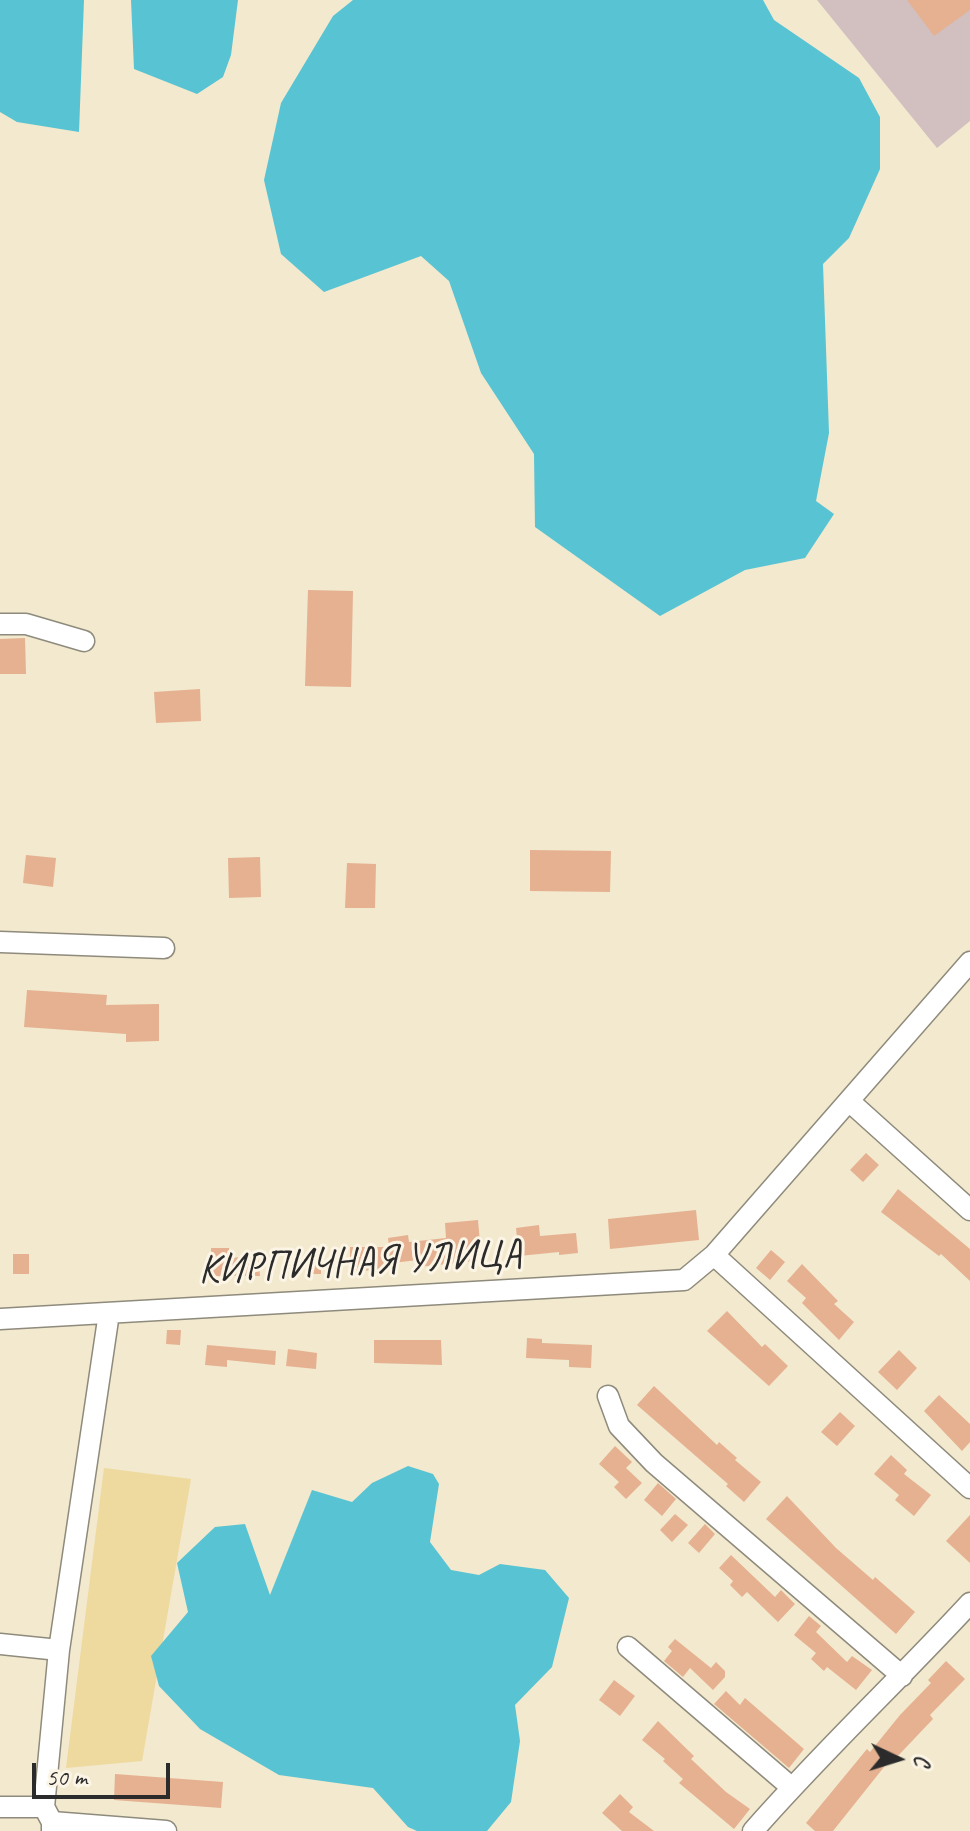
<!DOCTYPE html>
<meta charset="utf-8">
<style>
body{margin:0}
#map{position:relative;width:970px;height:1831px;overflow:hidden;background:#f2e9ce;font-family:Caveat,sans-serif}
canvas{display:block}
.north{position:absolute;left:858px;top:1719px;width:80px;height:80px;-webkit-text-stroke:6px #fcf5e5;paint-order:stroke;rotate:94deg;font-size:22px;font-weight:700;line-height:32px;text-align:center;color:#2b2b2b}
.north::after{content:'';display:block;margin:auto;width:28px;height:36px;background:#2b2b2b;clip-path:polygon(50% 0,100% 100%,50% 72%,0 100%)}
.scale{position:absolute;left:32px;top:1763px;width:138px;height:36px;box-sizing:border-box;border:4px solid #2b2b2b;border-top:0;padding-left:10px;font-size:24px;line-height:28px;white-space:nowrap;color:#2b2b2b;-webkit-text-stroke:6px #fcf5e5;paint-order:stroke}
</style>
<div id="map">
<canvas width="970" height="1831"></canvas>
<div class="north">С</div>
<div class="scale">50 m</div>
</div>
<script>
const ctx = document.querySelector('canvas').getContext('2d');
ctx.lineJoin = 'round';
function fillPath(path, color) {
  ctx.fillStyle = color;
  ctx.fill(path, 'evenodd');
}
function trace(path, color, width, dash) {
  ctx.strokeStyle = color;
  ctx.lineWidth = width;
  ctx.lineCap = dash ? 'butt' : 'round';
  ctx.setLineDash(dash || []);
  ctx.stroke(path);
}
function drawText(font, color, halo, rows, align = 'center') {
  ctx.font = font + ' Caveat,sans-serif';
  ctx.lineWidth = 6;
  ctx.setLineDash([]);
  ctx.textBaseline = 'middle';
  ctx.strokeStyle = halo;
  ctx.fillStyle = color;
  for (const [text, x, y, turn = 0] of rows) {
    ctx.save();
    ctx.translate(x, y);
    ctx.rotate((+turn || 0) * Math.PI / 180);
    ctx.textAlign = isNaN(turn) ? turn : align;
    if (halo) ctx.strokeText(text, 0, 0);
    ctx.fillText(text, 0, 0);
    ctx.restore();
  }
}
fillPath(new Path2D(`
 M817,0H970V121L937,148Z`), '#d2bfc0');
fillPath(new Path2D(`
 M104,1468L191,1479L142,1761L66,1768Z`), '#eeda9e');
fillPath(new Path2D(`
 M0,0H84L79,132L17,122L0,112Z
 M131,0H238L231,55L223,77L197,94L134,69Z
 M353,0H763L774,20L859,78L880,117V169L849,238L823,264L829,433L816,501L834,514L805,558L745,570L660,616L535,527L534,454L481,373L449,281L421,256L324,292L281,254L264,180L281,103L333,16Z
 M408,1466L433,1474L439,1484L430,1542L451,1570L479,1575L500,1564L545,1570L569,1598L552,1667L515,1705L520,1741L511,1802L487,1831H417L408,1827L373,1788L279,1775L200,1729L159,1686L151,1656L188,1612L177,1563L215,1527L245,1524L270,1595L312,1490L352,1502L372,1483Z`), '#58c3d3');
fillPath(new Path2D(`
 M907,0H970V10L934,36Z
 M308,590L353,591L351,687L305,686Z
 M25,638L26,674H0V639Z
 M200,689L201,721L156,723L154,692Z
 M530,850L611,851L610,892L530,891Z
 M26,855L56,858L53,887L23,883Z
 M260,857L261,897L229,898L228,858Z
 M347,863L376,864L375,908H345Z
 M27,990L107,995L106,1005L159,1004V1041L126,1042V1034L24,1027Z
 M866,1153L879,1165L863,1182L850,1170Z
 M898,1189L970,1249V1281L941,1254L939,1256L881,1212Z
 M696,1210L699,1240L610,1249L608,1219Z
 M478,1220L480,1243L474,1244L476,1261L418,1267V1260L384,1264V1270L350,1271V1247H389L388,1238L408,1235L409,1242L446,1238L445,1223Z
 M539,1225L540,1236L576,1233L578,1253L559,1255V1252L519,1256L516,1228Z
 M211,1248H229V1258L258,1256L260,1276H211Z
 M771,1250L785,1262L770,1280L756,1268Z
 M13,1254H29V1274H13Z
 M307,1255H321V1274H308Z
 M802,1264L838,1301L834,1304L854,1322L839,1340L802,1303L806,1298L787,1281Z
 M727,1311L762,1347L765,1344L788,1366L769,1386L707,1331Z
 M167,1330H181L180,1345L166,1344Z
 M527,1338L542,1339V1343L592,1345L591,1368L569,1367V1360L526,1358Z
 M374,1340H441L442,1365L374,1363Z
 M207,1345L276,1351L275,1365L227,1360V1367L205,1365Z
 M288,1349L317,1353L316,1369L286,1366Z
 M899,1350L917,1368L897,1390L878,1372Z
 M654,1386L717,1445L719,1442L737,1458L735,1460L761,1482L744,1502L726,1486L728,1484L637,1405Z
 M939,1395L970,1424V1442L962,1451L924,1411Z
 M840,1412L855,1426L837,1446L821,1432Z
 M615,1446L632,1462L626,1468L642,1483L626,1499L614,1487L619,1482L599,1464Z
 M891,1455L907,1470L904,1474L931,1495L914,1516L895,1500L899,1495L874,1474Z
 M658,1483L676,1499L662,1516L644,1500Z
 M787,1496L836,1548L873,1580L875,1577L915,1612L896,1634L766,1519Z
 M675,1514L688,1525L672,1542L660,1530Z
 M970,1515V1563L946,1541Z
 M705,1524L715,1534L699,1553L688,1543Z
 M731,1555L775,1597L781,1590L795,1604L778,1622L747,1592L742,1597L730,1585L733,1581L719,1568Z
 M809,1616L821,1626L816,1632L847,1662L852,1656L872,1670L856,1690L827,1667L824,1671L811,1659L816,1653L794,1635Z
 M675,1639L711,1668L716,1662L725,1671V1677L713,1690L690,1668L683,1677L664,1661L672,1651L668,1647Z
 M946,1661L965,1679L930,1715L933,1719L895,1759L892,1757L833,1831H815L806,1823L867,1749L870,1752L900,1715L931,1683L928,1680Z
 M614,1680L635,1696L620,1716L599,1700Z
 M726,1691L740,1705L745,1698L804,1749L789,1768L714,1704Z
 M658,1721L694,1756L691,1759L726,1792L750,1809L734,1829L679,1783L683,1779L663,1761L665,1759L642,1740Z
 M115,1774L223,1782L221,1808L114,1800Z
 M620,1794L633,1807L629,1812L654,1831H622L602,1813Z`), '#e5b191');
const minor = new Path2D(`
 M0,624H26L84,641
 M0,942L164,948
 M849,1101L970,1210
 M714,1255L970,1488
 M0,1319L684,1280L714,1255L970,962
 M608,1396L619,1426L654,1463L902,1676
 M0,1644L59,1650
 M628,1647L791,1787
 M0,1807H44
 M52,1822L166,1831
 M52,1831V1822L44,1807L59,1650L109,1313
 M753,1831C822,1752 899,1680 970,1603`);
trace(minor, '#8e8a7c', 23);
trace(minor, '#fff', 20);
drawText('40px', '#2b2b2b', '#fcf5e5', [
 ["КИРПИЧНАЯ УЛИЦА",360,1263,-3]
]);
</script>
